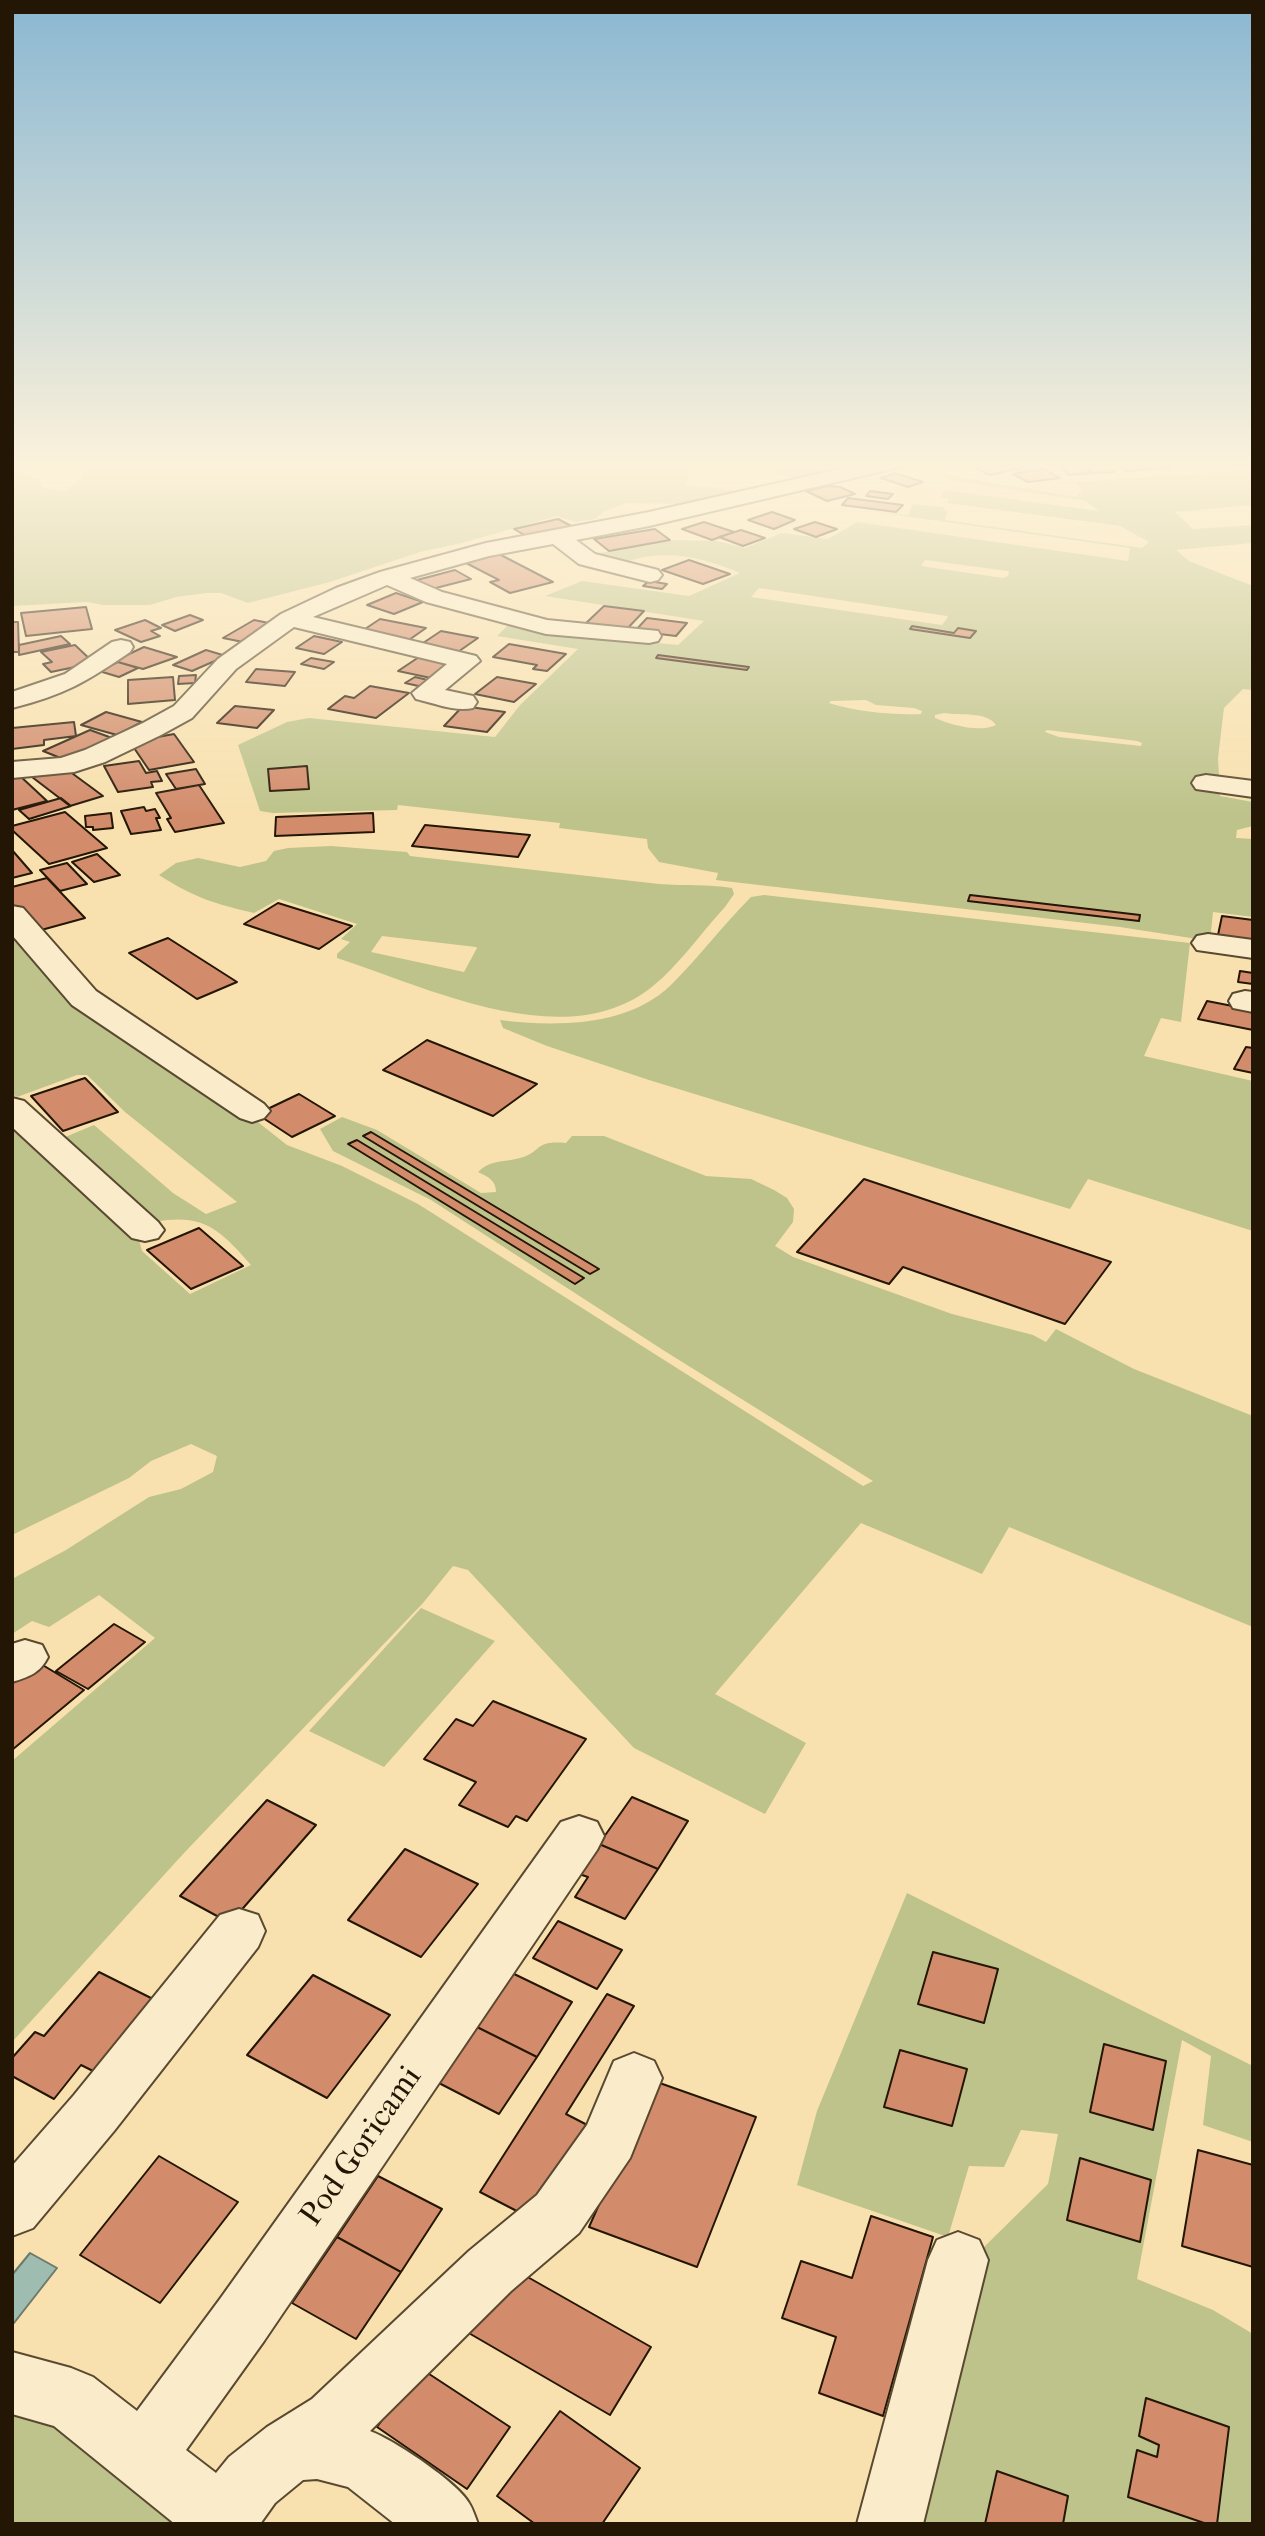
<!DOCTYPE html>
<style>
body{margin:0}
#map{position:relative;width:1265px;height:2536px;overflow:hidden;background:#f8e1af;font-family:"IM FELL French Canon",serif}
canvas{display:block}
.frame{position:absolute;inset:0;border:14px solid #241605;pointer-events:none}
</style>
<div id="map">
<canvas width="1265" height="2536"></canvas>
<div class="frame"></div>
</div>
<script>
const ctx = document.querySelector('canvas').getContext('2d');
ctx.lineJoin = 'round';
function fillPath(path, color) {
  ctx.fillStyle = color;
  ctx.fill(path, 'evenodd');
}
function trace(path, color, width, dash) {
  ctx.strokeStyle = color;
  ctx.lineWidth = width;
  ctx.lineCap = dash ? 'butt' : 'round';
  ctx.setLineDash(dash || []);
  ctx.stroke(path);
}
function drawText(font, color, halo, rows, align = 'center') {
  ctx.font = font + ' "IM FELL French Canon",serif';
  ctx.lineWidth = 5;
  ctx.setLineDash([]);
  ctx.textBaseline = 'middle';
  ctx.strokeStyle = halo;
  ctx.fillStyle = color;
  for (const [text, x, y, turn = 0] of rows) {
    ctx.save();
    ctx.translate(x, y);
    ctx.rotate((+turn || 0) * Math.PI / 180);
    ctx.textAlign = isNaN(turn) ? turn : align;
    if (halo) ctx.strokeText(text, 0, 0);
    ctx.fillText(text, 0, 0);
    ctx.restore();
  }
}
fillPath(new Path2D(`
 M90,462H730L690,471L685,485L738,491L686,504L626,503L603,512L595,519L576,522L557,516L462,543L420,552L330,582L248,603L221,593H207L176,597L150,605H103L87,602L12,606V470L37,479L44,488L65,491L83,477L84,468Z
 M747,462H880C855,467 805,481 782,476C769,473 761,464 747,462Z
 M1253,470V505L1175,512L1193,529L1253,525V543L1176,550L1189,561L1253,586V690L1243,689L1224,708L1218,758L1220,796L1253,802V826L1237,830L1236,838L1253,839V917L1213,912L1210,941L1120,927L716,880L718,873L659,862L648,848L647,839L559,828L560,823L398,805L397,810L273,813L260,811L238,745L287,722L309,718L495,737L520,705L578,649L497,636L512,621L561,633L678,645L704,621L545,596L582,581L689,596L740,573C701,556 659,547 618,565L588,555L675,540L717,541L745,548L782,533L828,539L857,522L1128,561L1130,548L875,512L908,515L913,504L945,507L943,510H948L945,520L1142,548L1149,542L1120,526L947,503L949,499L940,498L944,490L1099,511L1086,501L949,480V478L939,474L1076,497L1082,491L1075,482ZM925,560L1008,571L1009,572L1008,576L1003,578L921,566ZM759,588L947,616L948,617L942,625L751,597ZM866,700L876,705L914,708L922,711L921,714C892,715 857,712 829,703L831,701ZM944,713C962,716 986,711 996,725C980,733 951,725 935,718V715ZM1047,730L1137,741L1142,743L1141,746L1059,737L1045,732Z
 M331,846L407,852L410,856L428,858L659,884C684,886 708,884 732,888L734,894L725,907C702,932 678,966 653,986C567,1057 427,987 337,958V954L350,942L341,939L357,924L279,899L254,913C215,904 193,897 159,875L176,863L198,858L240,867L266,861L274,851L288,848ZM382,936L476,947L477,948L464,972L371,952Z
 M764,895L1190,943L1181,1022L1161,1018L1144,1056L1253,1081V1231L1088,1179L1070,1209L649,1080L547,1046L503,1028L500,1020C555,1027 628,1027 671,985C699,957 723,925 751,897Z
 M20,934L287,1145L342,1166L418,1204L863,1486L873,1481L663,1350L431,1200L333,1151L320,1129L342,1117L377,1130L481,1193L496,1192C496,1180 488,1177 478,1172C492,1159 502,1163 520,1158C543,1152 533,1140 566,1143L572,1136H604L706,1176L751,1179L774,1190L787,1198L794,1209L793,1222L775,1246L793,1257L952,1314L1033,1335L1046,1342L1056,1329L1134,1369L1253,1416V1627L1009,1527L982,1574L861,1523L715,1694L806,1743L765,1814L634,1748L468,1570L453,1566L423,1603L184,1853L12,2042V1761L155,1638L99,1595L49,1627L32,1621L12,1634V1579L66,1550L149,1497L181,1489L213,1472L217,1456L191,1444L151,1461L129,1478L12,1535V1119L31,1144L139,1240L142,1251L190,1294L251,1265C220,1230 204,1213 155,1222L58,1140L94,1125L173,1193L206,1214L237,1202L125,1112L87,1075H77L17,1097L12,1094V936Z
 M421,1608L495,1641L384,1767L309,1731Z
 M907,1893L1253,2066V2142L1203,2125L1211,2056L1182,2040L1137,2279L1213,2310L1253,2334L1251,2524H915L982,2249L1048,2184L1058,2134L1021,2130L1004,2167L969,2166L948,2237L797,2185L817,2111Z
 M12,2401L78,2438L192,2524H12Z`), '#bdc38b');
const water = new Path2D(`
 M30,2253L57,2268L14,2323L12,2322V2275Z`);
fillPath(water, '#9ebcb0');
trace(water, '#6d7a6c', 2);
const building = new Path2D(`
 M978,462H1015L1026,467L990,475L968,464Z
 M1080,462H1103L1114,472L1092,473Z
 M1080,462L1092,473L1069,475L1058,464Z
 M1116,462H1139L1148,469L1126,471Z
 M1139,462H1163L1171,468L1148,469Z
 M1176,462H1200L1204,465L1182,467Z
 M1044,469L1060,478L1028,482L1013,474Z
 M895,473L923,482L908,487L881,478Z
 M828,486L840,487L855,494L827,501L806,491Z
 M870,491L893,494L888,499L866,496Z
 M848,498L903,505L896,512L842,505Z
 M772,512L795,520L774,529L748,520Z
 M558,519L573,527L528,537L514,529Z
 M704,522L734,532L712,540L682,529Z
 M815,522L837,529L816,537L794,529Z
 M655,529L670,540L609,551L594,539Z
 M741,530L765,538L743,546L719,537Z
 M499,554L553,582L510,593L490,582L499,580L466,563Z
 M689,560L730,574L703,584L662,570Z
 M455,570L471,579L432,589L417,580Z
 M649,581L667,584L662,589L643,586Z
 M396,593L423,602L394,614L367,605Z
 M604,606L644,611L625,631L584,625Z
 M86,607L92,629L26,636L21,613Z
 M190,615L203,620L175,631L162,625Z
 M647,618L687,623L676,636L635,631Z
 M380,619L426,628L409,640L362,631Z
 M145,620L161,628L151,631L160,636L141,642L115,630Z
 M254,620L279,625L248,643L223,638Z
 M12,622H18L19,652H12Z
 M912,626L954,633L958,628L976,631L970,638L910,629Z
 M441,631L478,638L455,654L429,649L434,646L423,643Z
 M61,636L70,644L19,655V645Z
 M314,636L342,642L324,654L296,648Z
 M509,644L566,654L547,671L533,669L537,665L493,657Z
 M75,645L94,663L51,672L43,664L52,662L41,652Z
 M144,647L177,657L143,669L114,661Z
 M206,650L226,656L192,671L173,665Z
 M658,655L749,667L747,670L656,658Z
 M419,657L452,664L431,678L398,671Z
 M311,658L334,662L324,669L301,664Z
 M118,662L138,668L119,677L99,671Z
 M256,669L295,672L285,686L246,682Z
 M196,675L195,683L178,684L179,676Z
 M173,677L175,700L128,704V680Z
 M415,677L432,681L423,687L405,683Z
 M497,677L536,684L514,702L475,694Z
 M370,686L409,693L376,718L328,709L345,696L354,698Z
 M235,706L274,710L257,728L217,723Z
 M463,706L505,712L487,732L444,726Z
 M106,712L142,722L117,735L81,725Z
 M74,722L76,736L44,740V745L12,749V728Z
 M90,730L115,739L68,761L43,751Z
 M174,734L194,762L149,770L130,742Z
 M139,761L146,773L157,771L162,781L151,782L153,787L118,792L104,766Z
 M307,766L309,789L270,791L268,769Z
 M65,768L103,796L70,806L32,777Z
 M196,769L205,784L176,789L166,774Z
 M19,775L47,801L12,810V777Z
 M199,785L224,823L175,832L167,819L171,818L156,793Z
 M61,798L71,806L29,819L19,810Z
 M144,807L146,811L155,809L160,818H156L161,830L131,834L121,811Z
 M65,812L107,848L49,864L12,830V826Z
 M111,813L113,828L93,830V827H86L85,816Z
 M373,813L374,832L275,836L276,817Z
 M425,825L530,835L518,857L412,846Z
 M12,850L32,873L12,878Z
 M97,854L120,875L94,882L72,862Z
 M67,863L87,884L60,891L40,870Z
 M47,878L85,918L34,932L12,907V887Z
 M970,895L1140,915L1139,921L968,901Z
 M278,903L352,926L319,949L244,924Z
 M1222,916L1253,920V940L1218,935Z
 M168,938L237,982L197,999L129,953Z
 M1240,971L1253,973V984L1238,982Z
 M1207,1001L1253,1010V1030L1198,1019Z
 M427,1040L537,1084L493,1116L383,1070Z
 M1246,1047L1253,1048V1073L1234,1069Z
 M85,1078L118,1112L63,1131L31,1096Z
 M299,1094L335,1116L292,1137L257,1114Z
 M371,1132L599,1269L590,1274L363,1136Z
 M357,1140L584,1278L575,1284L348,1144Z
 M864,1179L1111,1262L1065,1324L903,1267L889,1284L797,1252Z
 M199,1228L243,1266L191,1289L147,1250Z
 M114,1624L145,1642L88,1689L56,1671Z
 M36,1661L84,1690L12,1750V1681Z
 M493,1701L586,1739L527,1821L516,1816L508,1827L459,1805L476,1782L424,1759L456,1719L473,1726Z
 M632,1797L688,1821L658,1869L599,1844Z
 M267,1800L316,1825L230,1923L180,1896Z
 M599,1844L658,1869L625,1919L575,1897L588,1877L579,1874Z
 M405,1849L478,1884L421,1957L348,1920Z
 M558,1921L622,1950L597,1989L533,1958Z
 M933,1952L998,1969L984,2023L918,2004Z
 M99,1972L163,2004L103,2076L81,2065L54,2099L12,2076V2058L35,2032L44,2036Z
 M510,1972L572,2002L537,2057L473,2025Z
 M313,1975L390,2015L327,2098L247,2055Z
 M607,1994L634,2006L566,2114L595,2129L538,2222L480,2192Z
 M473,2025L537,2057L499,2114L435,2081Z
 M1104,2044L1166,2061L1153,2130L1090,2112Z
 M900,2050L967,2069L952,2126L884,2107Z
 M654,2081L756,2117L697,2267L589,2227Z
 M1198,2150L1253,2165V2267L1182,2246Z
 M159,2156L238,2202L160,2303L80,2255Z
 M1080,2158L1151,2180L1140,2242L1067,2220Z
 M378,2176L442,2209L401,2272L337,2237Z
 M871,2216L933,2237L883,2416L819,2393L836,2337L782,2318L801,2261L852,2278Z
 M337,2237L401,2272L356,2339L292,2303Z
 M510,2267L651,2347L610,2415L467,2332Z
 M420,2368L510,2427L467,2489L377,2427Z
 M1146,2398L1229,2427L1217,2524H1207L1128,2497L1137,2450L1157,2457L1159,2445L1139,2436Z
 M560,2411L640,2468L602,2524H535L497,2496Z
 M997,2471L1068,2496L1063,2524H985Z`);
fillPath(building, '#d28c6c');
trace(building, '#241605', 2);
const minor = new Path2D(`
 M871,462H906L903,466L896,468L649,526L576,540L595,554L658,570L662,575L658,580L650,582L579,564L553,544L489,556L410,578L442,592L547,620L658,631L661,636L658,641L649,643L546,634L426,602L387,585L313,617L476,656L480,661L445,690L473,696L477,702L473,708C455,712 434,703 416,699L412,693L447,664L294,627L236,669L192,718L161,735L105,762L74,772L12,778V762L61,758L85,750L143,723L174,706L218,659L281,614L336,588L380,572L486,543L649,512Z
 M121,640L130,642L133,647L130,652C86,682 64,695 12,708V692L65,674L112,642Z
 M1206,775L1253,781V797L1196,789L1192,783L1196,777Z
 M12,906L23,908L96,991L264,1104L270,1111L264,1118L252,1122L240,1118L72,1005L12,935Z
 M1208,934L1253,940V958L1197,950L1192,943L1197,936Z
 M1245,991L1253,992V1012L1233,1008L1229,1001L1233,994Z
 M12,1098L24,1101L158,1222L164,1230L158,1238L145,1241L132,1238L12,1127Z
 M25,1640L42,1645L48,1657C40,1673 29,1677 12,1682V1644Z
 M579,1816L597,1822L604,1836L597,1850L264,2341L186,2450L216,2473L229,2457L267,2427L312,2399L469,2251L537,2195L587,2125L614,2061L634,2053L654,2061L662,2078L630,2158L579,2233L511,2291L370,2431C394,2440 457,2482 469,2503C473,2509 475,2517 478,2524H395L348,2487L317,2479L303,2480L275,2503L260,2524H175L54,2426L12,2414V2352L71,2368L93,2377L137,2411L220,2299L561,1822Z
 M239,1909L258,1915L265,1931L258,1947L114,2131L33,2228L12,2236V2166L74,2095L220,1915Z
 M958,2232L979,2240L988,2260L923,2524H857L928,2260L937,2240Z`);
trace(minor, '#594930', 4);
fillPath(minor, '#faeccb');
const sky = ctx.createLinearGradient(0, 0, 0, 817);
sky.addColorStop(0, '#8ab7d2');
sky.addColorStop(0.57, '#fcf2db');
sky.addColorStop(1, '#fcf2db00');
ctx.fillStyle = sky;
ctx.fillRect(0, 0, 1265, 817);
drawText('32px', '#241605', '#faeccb', [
 ["Pod Goricami",362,2147,-55]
]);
</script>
